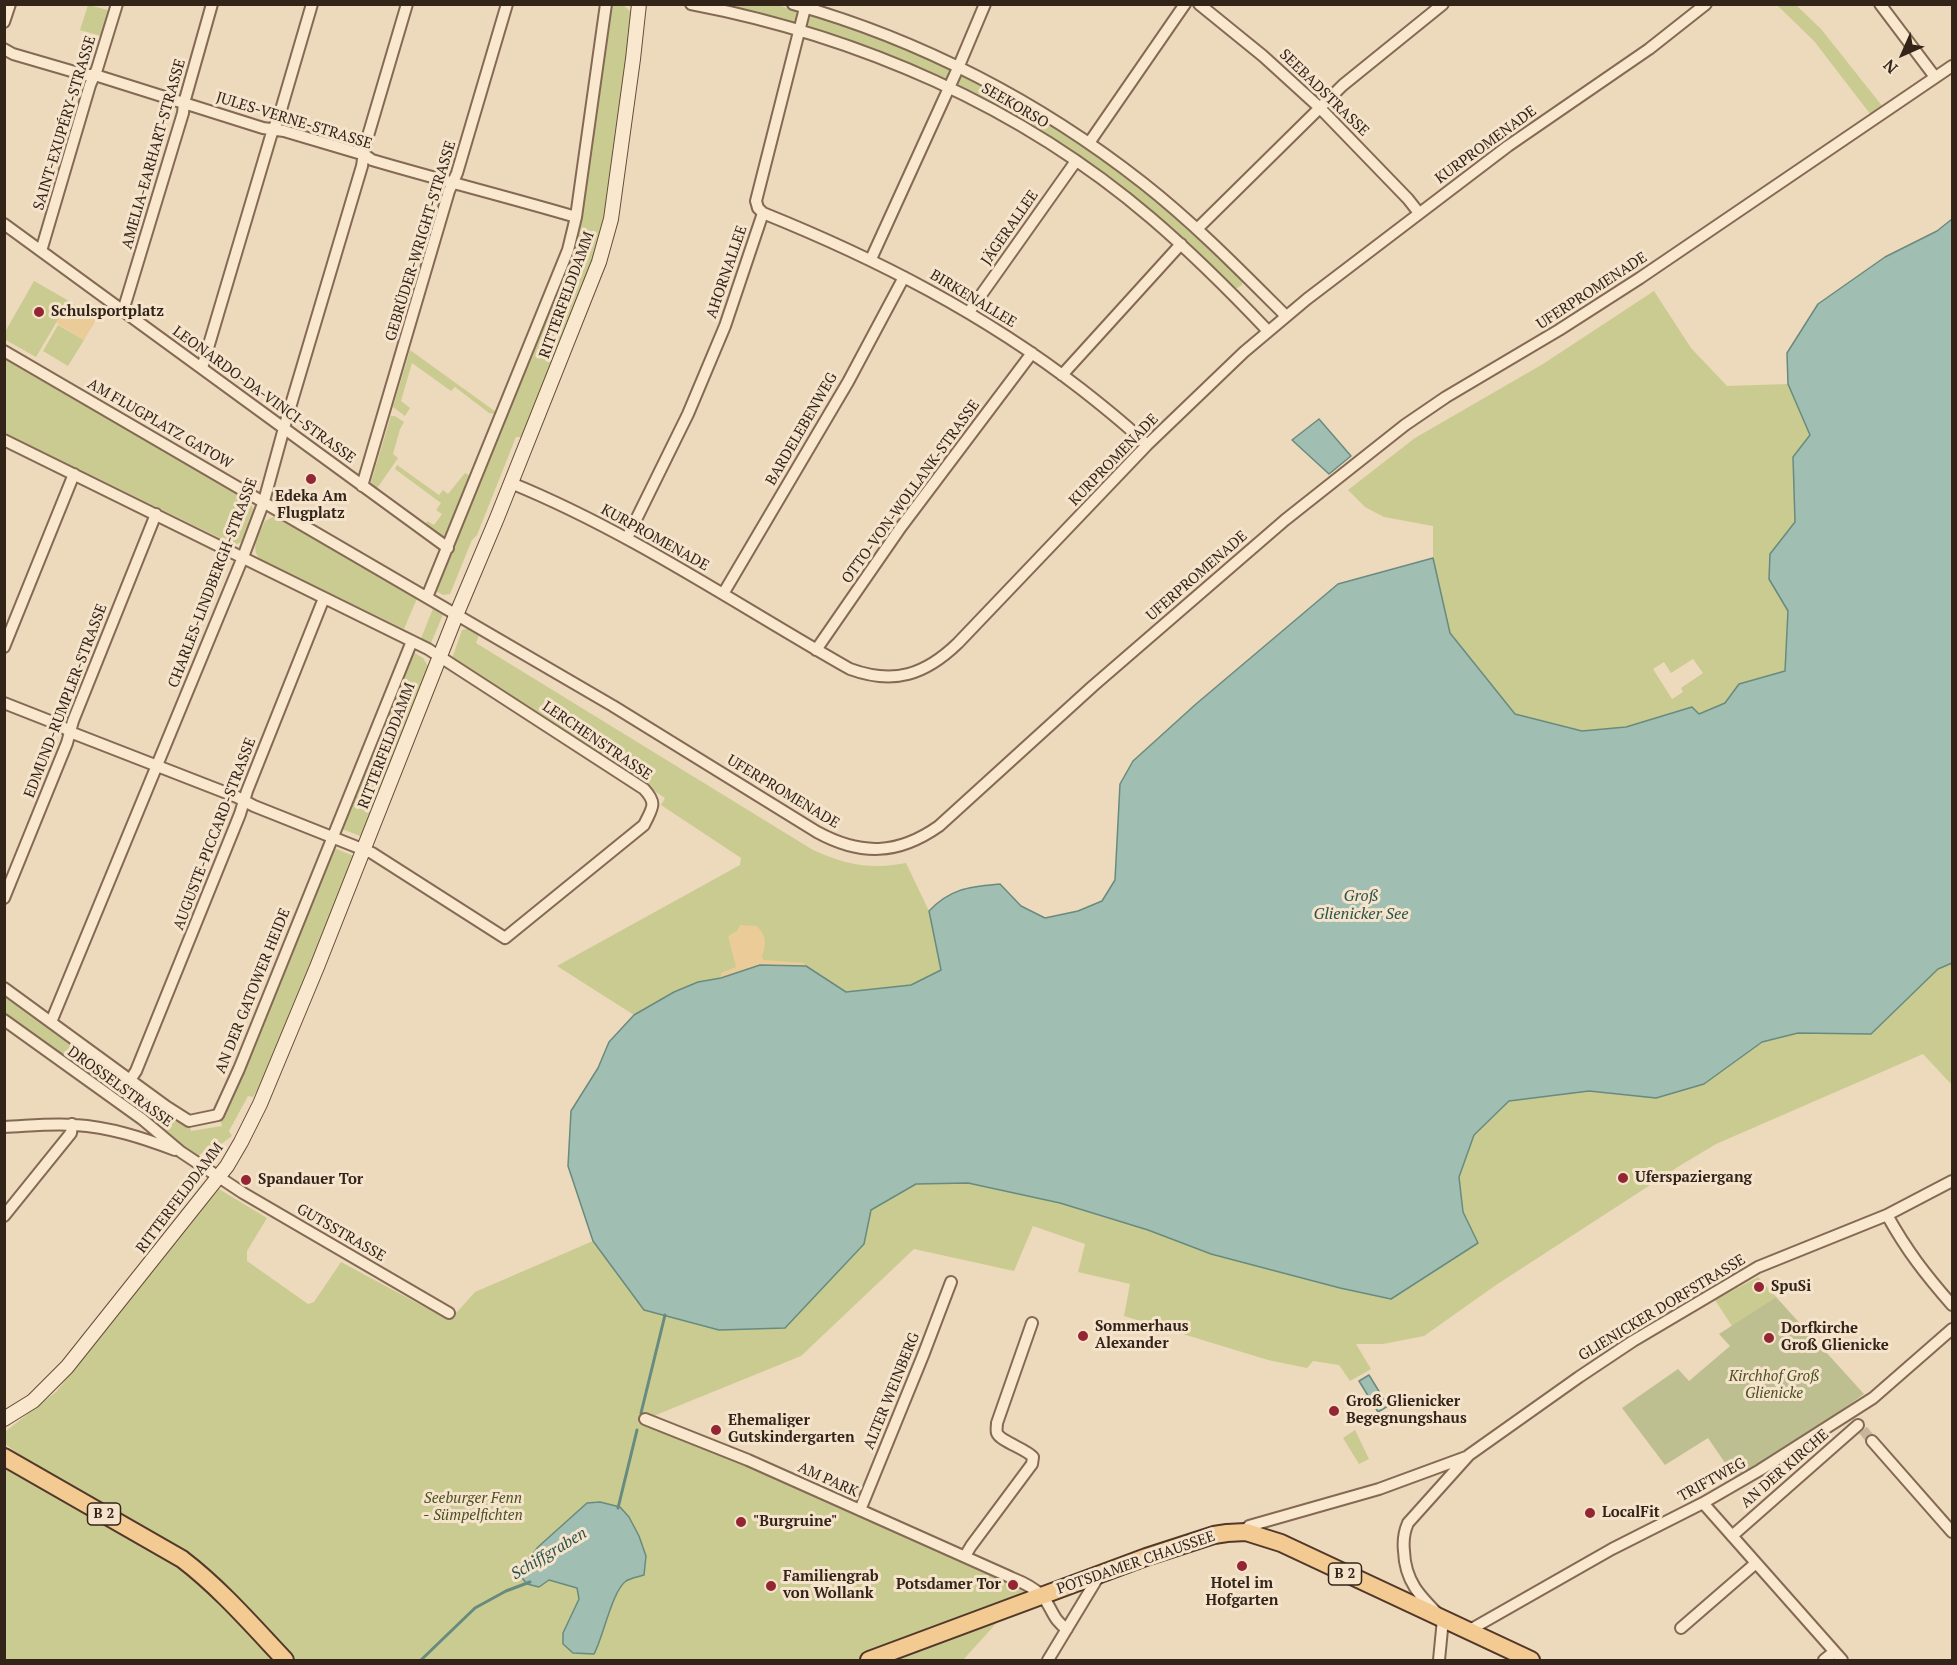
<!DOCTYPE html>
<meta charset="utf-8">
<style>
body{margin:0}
#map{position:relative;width:1957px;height:1665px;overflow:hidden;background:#edd9bb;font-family:"PT Serif",serif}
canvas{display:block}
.frame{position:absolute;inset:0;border:6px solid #33241a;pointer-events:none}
.north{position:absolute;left:1873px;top:24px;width:60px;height:60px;-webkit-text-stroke:4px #f5e4cb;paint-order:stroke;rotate:225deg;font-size:16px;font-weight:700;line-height:24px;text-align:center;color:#33241a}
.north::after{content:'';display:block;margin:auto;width:21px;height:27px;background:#33241a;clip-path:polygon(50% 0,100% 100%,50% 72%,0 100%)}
</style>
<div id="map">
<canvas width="1957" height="1665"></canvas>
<div class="frame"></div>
<div class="north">N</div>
</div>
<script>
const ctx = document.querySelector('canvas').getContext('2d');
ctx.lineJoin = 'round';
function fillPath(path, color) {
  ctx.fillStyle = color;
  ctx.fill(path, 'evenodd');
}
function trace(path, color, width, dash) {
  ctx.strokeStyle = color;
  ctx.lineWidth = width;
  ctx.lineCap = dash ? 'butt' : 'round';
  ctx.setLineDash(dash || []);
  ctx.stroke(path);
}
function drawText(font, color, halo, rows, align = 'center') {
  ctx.font = font + ' "PT Serif",serif';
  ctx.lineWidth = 6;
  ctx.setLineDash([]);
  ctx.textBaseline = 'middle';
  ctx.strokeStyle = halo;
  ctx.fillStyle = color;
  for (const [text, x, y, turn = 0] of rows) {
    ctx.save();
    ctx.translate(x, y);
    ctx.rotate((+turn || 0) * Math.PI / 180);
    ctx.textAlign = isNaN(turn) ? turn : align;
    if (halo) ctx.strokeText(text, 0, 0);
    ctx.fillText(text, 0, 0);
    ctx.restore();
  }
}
fillPath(new Path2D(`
 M88,5L108,10L101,36L80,30Z
 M609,5H623L631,12C624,90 616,169 599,246L524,437H516L477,535L472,540L450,594L443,595L436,591L437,586L575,242Z
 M714,5H777L800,12L796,24Z
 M1777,5H1796L1821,29L1883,107L1871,115L1814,41Z
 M811,14L912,51L953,70L946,81L894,58L806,27L808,15Z
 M962,74L1045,119L1132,179L1193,230L1243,279L1242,285L1237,288H1234L1162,221L957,86L955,84L959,75Z
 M1885,257L1881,284L1817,414L1802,586L1785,671L1739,684L1725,703L1698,714L1692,707L1626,727L1582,731L1515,714L1450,633L1433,558V526L1384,517L1365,507L1348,490L1415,438L1543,364L1654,291L1691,348L1727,386L1788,384L1787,353L1819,304ZM1693,659L1703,673L1681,688L1683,692L1672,699L1653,669L1664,662L1671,673Z
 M34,281L69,301L36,357L4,339L5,332Z
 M58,325L84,340L68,366L43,351Z
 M410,350L496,412L495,414L489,413L455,387L451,391L412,363L401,401L410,408L405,416L393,407Z
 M4,355L251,498L250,502L254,511L241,542L237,544L228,542L5,433Z
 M391,416H395L404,422L400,429L393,454L398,458L376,490L371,482Z
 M397,465L439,495L443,490L448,494L465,473L470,476L446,537H441L425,526L427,521L434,525L442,514L436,510L441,503L395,469Z
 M277,515L418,596L404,629L260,559C249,548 260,533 265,521Z
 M434,606L444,612L431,643L420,641Z
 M471,628L480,632L476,643L813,850C847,865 870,870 906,863L929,911C951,888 969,887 1000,884L972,958L912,985L846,992L806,966L698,982L674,992L634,1015L557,966L740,865L741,858L661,805L665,798L452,659L462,630Z
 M413,652L423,658L429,668L363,837L342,829V826Z
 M334,848L356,857L267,1075L253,1097L248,1096L229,1131L232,1136L213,1150L210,1147L197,1157L160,1128L5,1014V993L190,1127L191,1131L222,1126L221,1122L326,863L331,851Z
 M1952,963V1085L1923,1054L1716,1144L1681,1165L1496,1285L1424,1336L1383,1344H1356L1371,1369L1350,1381L1339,1365L1313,1361L1307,1368L1268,1360L1124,1316L1130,1284L1078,1272L1085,1244L1033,1226L1014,1271L914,1249L801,1356L646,1419L1030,1586L963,1660H5L4,1467L11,1471L29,1462L5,1444L6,1431L56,1392L219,1189L267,1218L247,1251V1261L308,1304L314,1302L341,1262L445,1318L458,1311L475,1292L593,1241L644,1310L864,1244L871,1210L916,1184L968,1183L1060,1203L1148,1230L1211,1254L1340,1288L1391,1299L1478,1243L1463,1212L1459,1177L1474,1135L1509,1101L1589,1091L1656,1098L1704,1083L1762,1042L1798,1033L1871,1034L1938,969Z
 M1758,1277L1776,1297L1732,1326L1715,1300Z
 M1355,1430L1369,1459L1359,1464L1343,1438Z`), '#cacb90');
fillPath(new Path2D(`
 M69,301L97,318L84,340L56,323Z
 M740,925L757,926C766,936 767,943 762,956L763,960L804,963L806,966L760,965L721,978V973L736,967L728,936L737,931Z`), '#ebcb97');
fillPath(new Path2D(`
 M1776,1297L1864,1394L1813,1431L1736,1479L1708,1438L1665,1465L1622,1408L1678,1369L1689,1381L1730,1346L1719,1334Z`), '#bebf90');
const water = new Path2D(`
 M1952,219V963L1938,969L1871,1034L1798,1033L1762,1042L1704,1084L1656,1098L1589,1091L1509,1101L1474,1135L1459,1177L1463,1212L1478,1243L1391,1299L1340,1288L1211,1254L1148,1230L1060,1203L968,1183L916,1184L871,1210L864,1244L785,1328L719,1330L644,1310L593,1241L568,1166L571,1111L598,1068L609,1042L634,1015L674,992L698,982L721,978L760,965L806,966L846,992L911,985L941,970L929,911C951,888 969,887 1000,884L1021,906L1045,918L1078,911L1102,901L1115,880L1120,784L1133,761L1196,704L1338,584L1433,558L1450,633L1515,714L1582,731L1626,727L1692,707L1699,714L1725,703L1739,684L1785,671L1788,611L1769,579L1770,554L1795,522L1793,457L1810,435L1788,384L1787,353L1818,304L1885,257L1937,231Z
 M1319,419L1351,456L1329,474L1292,440Z
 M1369,1375L1388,1406L1378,1412L1359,1381Z
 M600,1502L620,1507L629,1517L639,1536L646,1556L644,1575C638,1577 631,1578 626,1581C612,1591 603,1638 594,1654L573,1653L563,1644V1633L579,1599L577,1588L549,1580L539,1587L527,1584L522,1578L524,1566L538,1547L587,1503Z`);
fillPath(water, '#a0beb2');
trace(water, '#688b7f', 1.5);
trace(new Path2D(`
 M641,1413L665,1315
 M618,1508L637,1430
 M421,1660L475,1608L506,1591L530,1582`), '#688b7f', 3);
trace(new Path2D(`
 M1863,1430L1872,1441`), '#c8b59b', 10, [10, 5]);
const minor = new Path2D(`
 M691,4C859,36 1020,106 1151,218C1192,253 1231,292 1268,331
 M793,4C919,39 1040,102 1143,183C1194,223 1240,270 1286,316
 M806,4L756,201L758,208L763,213C877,259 984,314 1081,389C1104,407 1127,425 1147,445
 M1199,4L1263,56L1319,107L1408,199L1419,213
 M1880,4L1935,77
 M4,22L10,4
 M4,49L13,54L85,75H95L263,128L284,131L365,155L372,160C440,180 508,197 576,217
 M1089,143L1185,4
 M4,224L448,548
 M1197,229L1343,85L1443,4
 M41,251L90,85L97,69L117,4
 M871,259L958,68L985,4
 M123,311L183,113L184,103L212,4
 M969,312L1076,161
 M4,351L613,706L817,832C861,856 898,855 939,826L1093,686L1285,520L1405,425L1446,397L1559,330L1640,278L1952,66
 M202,368L273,129L278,120L312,4
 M1062,375L1181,244
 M4,440L428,649L644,789C658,804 652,808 644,825L505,938L372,853L254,806L237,797L70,732L60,725L4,703
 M511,483C631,532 737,605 850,669C894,685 925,675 958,643L1147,445L1244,352L1307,299L1508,146L1649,49L1706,4
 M362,486L449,191L457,173L507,4
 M627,538L688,414L725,326L763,213
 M723,594L848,382L904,277
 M427,597L568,250L576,217L606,4
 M4,647L74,474
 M816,650L901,527L1032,353
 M4,898L67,743L73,721L156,514
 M4,988L167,1107L189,1121L218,1115L239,1069L412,641
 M4,1020L142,1119L181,1152L243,1193L449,1313
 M51,1022L243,557L264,501L284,428L362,166L365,146L407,4
 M130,1080L136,1071L240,814L247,791L324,598
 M4,1127C28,1126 52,1123 75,1125C110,1127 143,1138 175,1150
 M1887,1215C1907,1251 1925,1274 1952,1305
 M4,1216L71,1133L72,1124
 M645,1419L748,1460L1010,1577
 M1872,1441L1952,1532
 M1703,1503L1842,1660
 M860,1510L924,1353L951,1282
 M1246,1532L1249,1526L1379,1489L1466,1457
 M1732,1536L1858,1425
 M965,1556L971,1546L1032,1464L1033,1457C1026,1449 1000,1441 997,1433C996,1430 997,1426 997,1423L1032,1323
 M1012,1578C1022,1582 1033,1587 1041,1595C1052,1606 1052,1620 1067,1629
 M1681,1628L1756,1563
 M1468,1631L1612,1549L1703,1503L1760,1470L1873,1398L1952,1329
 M1048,1660L1100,1574
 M1439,1660L1443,1619C1422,1598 1405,1583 1404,1551C1403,1542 1404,1532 1408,1523L1469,1455L1579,1377L1633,1341L1758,1267L1887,1215L1952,1181
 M1824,1660L1834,1652`);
const secondary = new Path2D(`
 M4,1419L33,1401L67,1367L227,1166L241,1142L260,1104L317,967L457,613L497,518L599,262L611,219L633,59L639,4`);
const primary = new Path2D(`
 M4,1457L182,1559C220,1588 252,1625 285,1660
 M869,1660L1146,1557L1214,1535L1227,1533L1246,1532L1281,1543L1531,1660`);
trace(minor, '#846955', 14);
trace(secondary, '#664b39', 16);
trace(primary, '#52382a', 20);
trace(minor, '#f9e7ce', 10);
trace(secondary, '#f9e7ce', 14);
trace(primary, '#f3ca91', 16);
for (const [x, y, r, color] of [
 [39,312,6,"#942532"],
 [311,479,6,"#942532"],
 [1623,1178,6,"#942532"],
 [246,1180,6,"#942532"],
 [1759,1287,6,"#942532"],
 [1083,1336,6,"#942532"],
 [1769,1338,6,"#942532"],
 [1334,1411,6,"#942532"],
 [716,1430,6,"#942532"],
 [1590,1513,6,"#942532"],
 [741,1522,6,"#942532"],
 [1242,1566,6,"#942532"],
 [1013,1585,6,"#942532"],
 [771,1586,6,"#942532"]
]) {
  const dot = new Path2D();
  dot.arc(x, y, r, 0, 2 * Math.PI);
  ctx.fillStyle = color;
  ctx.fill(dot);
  trace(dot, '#f5e4cb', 2);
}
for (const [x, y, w] of [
 [104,1514,33],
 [1345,1574,33]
]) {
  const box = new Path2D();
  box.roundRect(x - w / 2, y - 11, w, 22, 4.5);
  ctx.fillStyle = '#f5e4cb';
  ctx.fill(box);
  trace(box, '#33241a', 1.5);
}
drawText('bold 14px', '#33241a', null, [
 ["B 2",104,1514],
 ["B 2",1345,1574]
]);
drawText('15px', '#33241a', '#f5e4cb', [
 ["SEEBADSTRASSE",1324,93,44],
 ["SEEKORSO",1015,106,30],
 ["JULES-VERNE-STRASSE",294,121,17],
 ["SAINT-EXUPÉRY-STRASSE",65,123,-73],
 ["KURPROMENADE",1486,145,-36],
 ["AMELIA-EARHART-STRASSE",154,154,-74],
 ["JÄGERALLEE",1010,228,-55],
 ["GEBRÜDER-WRIGHT-STRASSE",421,241,-73],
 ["AHORNALLEE",727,272,-71],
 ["UFERPROMENADE",1592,291,-33],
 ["RITTERFELDDAMM",567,295,-70],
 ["BIRKENALLEE",973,299,31],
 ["LEONARDO-DA-VINCI-STRASSE",264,395,36],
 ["AM FLUGPLATZ GATOW",160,424,30],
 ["BARDELEBENWEG",802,429,-60],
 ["KURPROMENADE",1114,460,-46],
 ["OTTO-VON-WOLLANK-STRASSE",911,492,-54],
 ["KURPROMENADE",655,538,29],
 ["UFERPROMENADE",1197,576,-41],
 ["CHARLES-LINDBERGH-STRASSE",213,583,-69],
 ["EDMUND-RUMPLER-STRASSE",66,701,-69],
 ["LERCHENSTRASSE",597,741,34],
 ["RITTERFELDDAMM",387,746,-69],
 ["UFERPROMENADE",783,792,31],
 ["AUGUSTE-PICCARD-STRASSE",215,834,-69],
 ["AN DER GATOWER HEIDE",253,991,-68],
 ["DROSSELSTRASSE",120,1087,36],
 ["RITTERFELDDAMM",180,1198,-53],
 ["GUTSSTRASSE",341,1233,30],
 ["GLIENICKER DORFSTRASSE",1662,1308,-31],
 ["ALTER WEINBERG",892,1391,-68],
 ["AN DER KIRCHE",1785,1469,-41],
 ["AM PARK",828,1480,24],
 ["TRIFTWEG",1712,1480,-29],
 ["POTSDAMER CHAUSSEE",1136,1563,-19]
]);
drawText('bold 15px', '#33241a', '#f5e4cb', [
 ["Schulsportplatz",51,312],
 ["Edeka Am",311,497,"center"],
 ["Flugplatz",311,514,"center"],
 ["Uferspaziergang",1635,1178],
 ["Spandauer Tor",258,1180],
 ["SpuSi",1771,1287],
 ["Sommerhaus",1095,1327],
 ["Alexander",1095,1344],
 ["Dorfkirche",1781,1329],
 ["Groß Glienicke",1781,1346],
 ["Groß Glienicker",1346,1402],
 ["Begegnungshaus",1346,1419],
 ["Ehemaliger",728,1421],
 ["Gutskindergarten",728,1438],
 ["LocalFit",1602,1513],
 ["\"Burgruine\"",753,1522],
 ["Familiengrab",783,1577],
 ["von Wollank",783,1594],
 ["Hotel im",1242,1584,"center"],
 ["Hofgarten",1242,1601,"center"],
 ["Potsdamer Tor",1001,1585,"right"]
], 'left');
drawText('italic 15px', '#495021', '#f5e4cb', [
 ["Kirchhof Groß",1774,1377],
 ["Glienicke",1774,1394],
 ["Seeburger Fenn",473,1499],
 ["- Sümpelfichten",473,1516]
]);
drawText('italic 16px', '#29544c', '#f5e4cb', [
 ["Groß",1361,896],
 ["Glienicker See",1361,914],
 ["Schiffgraben",549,1554,-31]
]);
</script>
